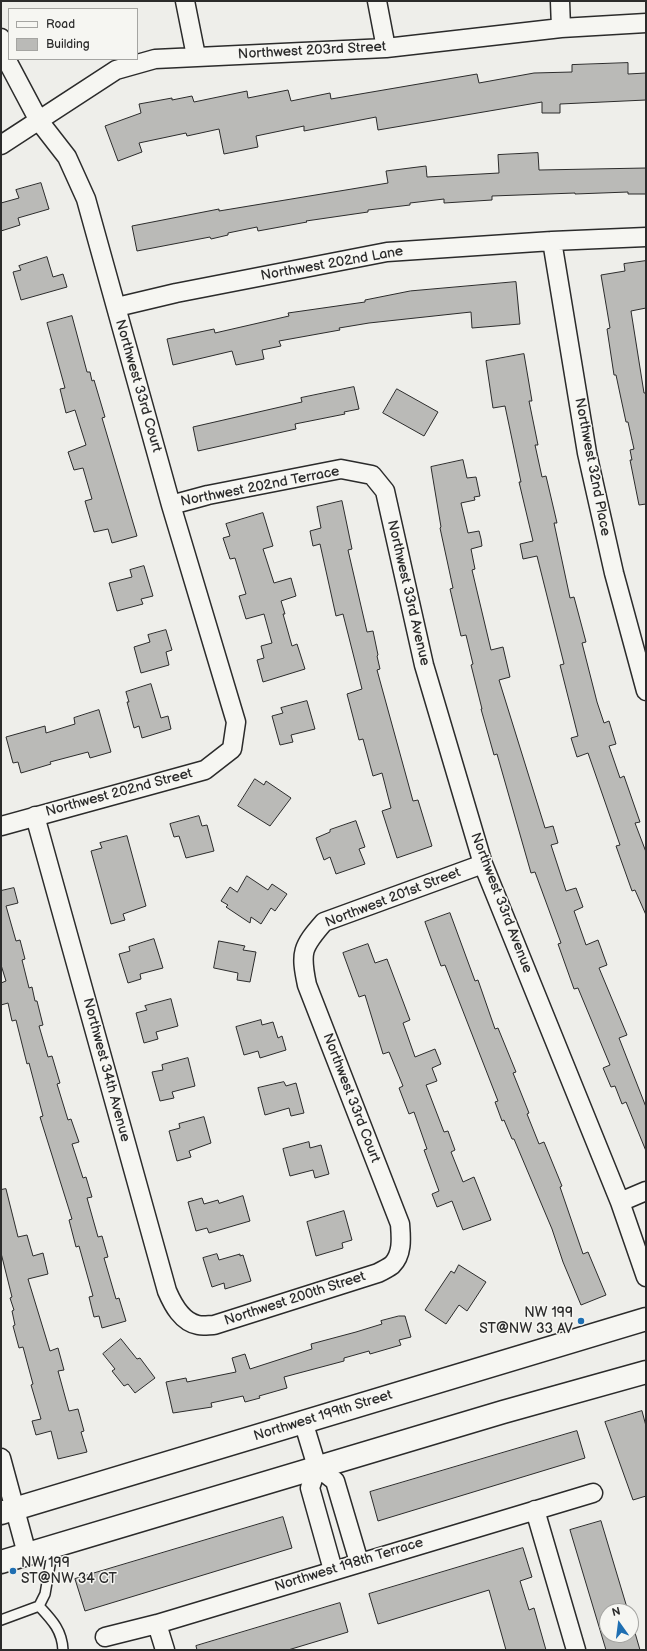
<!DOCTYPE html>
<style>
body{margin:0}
#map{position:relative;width:647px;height:1651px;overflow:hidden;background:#eeeeea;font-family:"Balsamiq Sans",sans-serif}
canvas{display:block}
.frame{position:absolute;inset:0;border:2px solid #2b2b2b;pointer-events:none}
.legend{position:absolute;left:8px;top:8px;width:130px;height:52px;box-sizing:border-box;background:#f6f6f2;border:1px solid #a5a5a2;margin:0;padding:5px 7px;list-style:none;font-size:12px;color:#2b2b2b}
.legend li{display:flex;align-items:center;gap:8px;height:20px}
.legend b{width:20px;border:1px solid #a5a5a2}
.north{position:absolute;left:599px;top:1603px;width:40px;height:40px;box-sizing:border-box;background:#f6f6f2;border:1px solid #a5a5a2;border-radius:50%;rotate:346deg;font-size:11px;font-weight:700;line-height:16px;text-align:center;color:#2b2b2b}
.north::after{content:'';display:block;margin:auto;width:14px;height:18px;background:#1f6fb2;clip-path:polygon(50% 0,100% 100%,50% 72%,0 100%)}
</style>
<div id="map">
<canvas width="647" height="1651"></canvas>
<div class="frame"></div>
<ul class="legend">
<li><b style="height:5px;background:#f6f6f2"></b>Road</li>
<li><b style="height:11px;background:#babab7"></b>Building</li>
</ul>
<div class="north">N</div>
</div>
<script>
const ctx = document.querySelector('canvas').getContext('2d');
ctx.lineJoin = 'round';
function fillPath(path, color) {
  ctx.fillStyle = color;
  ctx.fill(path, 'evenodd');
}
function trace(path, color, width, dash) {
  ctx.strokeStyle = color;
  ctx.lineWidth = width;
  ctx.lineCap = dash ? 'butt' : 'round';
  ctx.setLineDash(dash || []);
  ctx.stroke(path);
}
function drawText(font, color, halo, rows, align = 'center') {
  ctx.font = font + ' "Balsamiq Sans",sans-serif';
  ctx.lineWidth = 3;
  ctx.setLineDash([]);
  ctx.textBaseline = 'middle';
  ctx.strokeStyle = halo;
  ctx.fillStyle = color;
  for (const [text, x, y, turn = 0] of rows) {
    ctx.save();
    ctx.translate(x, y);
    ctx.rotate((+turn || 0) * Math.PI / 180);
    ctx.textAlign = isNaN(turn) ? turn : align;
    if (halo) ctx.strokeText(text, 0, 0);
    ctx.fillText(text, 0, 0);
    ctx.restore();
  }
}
const building = new Path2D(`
 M628,63V74L646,73V100L560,104V113H542V102L378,130L376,117L304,131V126L256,136L258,147L224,154L219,129L187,136L186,133L139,143L142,152L118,161L105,126L141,113L139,104L172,98V100L192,96L194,102L247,91L248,98L288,90L291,101L330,93L331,99L477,74L479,83L534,73L572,72V65Z
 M538,153L539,170L646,168V194H628V192L575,194V193L492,196V200L444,203V199L410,203V205L368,210V212L306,221L307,222L258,231L257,227L228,233V235L211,239L210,237L137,251L132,226L219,209V211L388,183L386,171L426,166L427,177L499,173L498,155Z
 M41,183L49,209L18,218L20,225L1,231V203L19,198L16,190Z
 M47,257L53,277L63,274L67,287L21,300L13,272L21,270L19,266Z
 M646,261V308L631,311L644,393H646V504L639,505L630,460H632L630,450L634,449L628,422H626L616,375H614L607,329L610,328L601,275L625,271L624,264Z
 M516,282L520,324L472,328L471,312L369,323L339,328L340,330L279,341L281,346L262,350L264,359L236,365L232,351L173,365L167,339L214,329L215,333L289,316L288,313L365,302V300L410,291Z
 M72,316L87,372H90L92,381L94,380L105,417L102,418L137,536L112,543L108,529L94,532L85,501L92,499L83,468L74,470L68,452L86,445L75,410L66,413L60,389L65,388L47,323Z
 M524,354L532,401H529L538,445H535L542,477L546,476L557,523H554L570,598L574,597L586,642L582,643L597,702L604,723L609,721L616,744L609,746L620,778L624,776L640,822L635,823L646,852V915L635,890L632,891L616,846L620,845L588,753L577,757L571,738L578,736L560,665L564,664L537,556L523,559L520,544L533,541L519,482H521L505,406L493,408L486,361Z
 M354,387L359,409L344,412L345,414L295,424L296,429L198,451L193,427L302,402L301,398Z
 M397,389L438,412L424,436L383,413Z
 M463,460L467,478L476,477L480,496L474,497L475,500L461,503L468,533L479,531L481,539L482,546L471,549L475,569L472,570L491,650L503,647L510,677L499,680L545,828L553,826L558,843L551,845L566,891L576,888L583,907L574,911L586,945L598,940L607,965L599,968L627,1035L619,1038L646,1107V1151L626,1102L622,1104L615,1086L611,1087L603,1068L610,1065L578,988L574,989L558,944L561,943L535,872L531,873L497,754L494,755L481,709H482L471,665L473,664L466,635L461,636L450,589L453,588L440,528L441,527L431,467Z
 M342,501L352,549L348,550L367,632L373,631L378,655L377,656L380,669L377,670L413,801L418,800L432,846L397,858L382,811L391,808L382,773L373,776L363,739L359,740L347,694L362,689L343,614L336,616L320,544L313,546L310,531L321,528L317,507Z
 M263,513L273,546L263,549L274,583L291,578L296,596L281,601L285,614H283L292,646L297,644L305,669L263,682L257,660L264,658L261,646L272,643L264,614L246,619L239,596L246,594L235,558L230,559L223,538L230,536L226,524Z
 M144,566L153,596L141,599L143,604L117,611L109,583L132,577L130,570Z
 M166,630L172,650L166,652L169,665L141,673L134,647L150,642L148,635Z
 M151,684L161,718L168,716L171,729L142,738L139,726L134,728L127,702H129L126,692Z
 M307,701L315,729L291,735L293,742L280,745L272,716L283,713L281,708Z
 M99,710L111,752L90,758L88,752L50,762L51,764L21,773L18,762L13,763L6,737L45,726L46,733L75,724L74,718Z
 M255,779L264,785L266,781L291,798L270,826L238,806Z
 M199,816L202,826L207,825L214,851L186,858L179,836L174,837L170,824Z
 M356,821L365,847L359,849L365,864L336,874L330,857L324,860L316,838L330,832V830Z
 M127,836L146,906L123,914L125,920L111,924L91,851L102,848L100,843Z
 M247,876L268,890L272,884L287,894L275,911L271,908L261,924L251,917L250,923L226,907L228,905L221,901L230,887L237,892Z
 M14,888L18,903L6,906L16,941L20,940L25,959L22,960L29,988L32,987L35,1001H37L43,1025L39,1026L48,1057L52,1056L60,1083L57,1084L68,1120L71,1119L79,1142L72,1144L83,1178L86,1177L92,1197L87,1198L98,1237L102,1236L108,1257L104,1258L116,1299L119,1298L126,1321L102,1328L99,1316L94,1317L89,1297L93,1296L79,1246L76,1247L69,1220L72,1219L40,1117L43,1116L29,1063L27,1064L16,1020L12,1021L8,1003L1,1005V983L6,981L1,965V891Z
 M450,913L475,981L478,980L495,1029L498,1028L516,1072L513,1073L529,1113L527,1114L539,1144L544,1142L562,1186L560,1187L583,1254L588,1252L606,1295L581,1305L563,1262L552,1229L514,1139H512L504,1120L502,1121L495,1102L498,1101L445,965L441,966L425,922Z
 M154,939L163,968L140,974L141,979L128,983L119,954L130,951L129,947Z
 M219,941L245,946L243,950L256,952L250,982L237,980L238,973L214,968Z
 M368,944L375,963L387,959L410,1020L403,1023L415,1057L435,1049L441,1064L432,1068L437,1081L426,1085L444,1132L448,1131L455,1150L451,1152L463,1182L474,1177L491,1220L463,1230L452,1201L437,1207L432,1194L439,1191L424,1150L427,1149L414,1112L409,1114L399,1088L403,1086L389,1052L383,1054L365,995L359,997L343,953Z
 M171,999L178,1026L156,1032L158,1039L144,1043L136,1013L147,1010L145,1006Z
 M261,1020L262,1025L273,1022L278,1038L282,1036L286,1050L260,1058L258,1051L244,1055L236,1027Z
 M188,1058L195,1086L172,1092L174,1098L160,1101L152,1072L163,1070L162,1065Z
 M284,1082L286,1086L296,1083L304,1113L291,1116L289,1108L265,1115L258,1088Z
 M204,1117L211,1143L189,1151L191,1157L177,1161L169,1131L180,1128L179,1124Z
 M309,1142L310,1148L321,1145L329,1174L315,1178L313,1170L290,1176L283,1149Z
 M6,1189L18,1237L27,1235L33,1256L43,1253L48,1274L28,1279L50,1351L58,1348L64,1370L58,1371L69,1411L78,1409L84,1431L81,1432L87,1452L58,1459L51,1431L36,1435L32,1421L41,1419L31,1385L33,1384L23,1347L19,1348L13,1326L15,1325L12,1311L14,1310L10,1298L12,1297L1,1253V1190Z
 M243,1196L250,1221L209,1233L207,1228L196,1231L188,1202L202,1198L204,1204L218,1200L219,1203Z
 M344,1211L352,1240L342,1243L343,1248L316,1256L307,1222Z
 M217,1254L219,1260L240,1254V1256L243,1255L251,1281L225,1289L224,1283L212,1287L203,1258Z
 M459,1265L486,1282L467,1311L459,1305L446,1324L425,1310L451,1271L454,1273Z
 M399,1316H405L411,1337L399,1340L401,1345L370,1354L369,1351L344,1358V1361L284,1377L287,1388L259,1396L260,1398L245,1402L243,1396L211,1403L212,1407L173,1413L166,1382L186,1378L187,1382L236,1372L232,1358L245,1354L250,1369L312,1349L311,1344L356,1332L382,1324L381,1321Z
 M121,1339L137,1359L140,1358L155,1378L135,1393L128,1384L124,1386L112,1371L115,1369L103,1354Z
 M642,1411L646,1426V1496L633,1500L605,1422Z
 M577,1431L585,1458L378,1521L370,1492Z
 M283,1517L292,1548L85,1611L75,1579Z
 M601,1521L628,1611H607V1635H631V1619L640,1650H606L570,1530Z
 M523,1548L532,1577L520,1581L529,1610L534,1608L546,1650H506L489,1590L378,1624L369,1594Z
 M340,1603L348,1632L288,1650H197L196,1646Z`);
fillPath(building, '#babab7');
trace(building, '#2b2b2b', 1);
const service = new Path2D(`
 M39,1606C52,1620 62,1630 63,1650
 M1,1620L39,1606L45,1594L53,1548`);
const minor = new Path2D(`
 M185,1L196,56
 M377,1L386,48
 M560,1L561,28
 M1,38L4,55L39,121L67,157L86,199L171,505L236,722L232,749L205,770L1,826
 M1,145L116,70L155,59L386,48L561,28L646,23
 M552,241L587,453L614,573L646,691
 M117,307L176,293L387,252L552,241L646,237
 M171,505L208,495L341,469L372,475L385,491L424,665L483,864L620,1202L646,1277
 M35,816L167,1291C173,1305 182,1322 198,1325C203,1326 209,1325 214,1325L378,1273C382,1271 388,1268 392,1265C403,1254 401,1237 400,1224L307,985C300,952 302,947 324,922L483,864
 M620,1202L646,1191
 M303,1421L317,1467L310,1488L333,1570
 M1,1458L27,1554
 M317,1467L335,1481L359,1562
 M535,1510L576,1650
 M157,1624L165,1650
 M105,1637L157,1624L593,1493`);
const primary = new Path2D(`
 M1,1513L646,1319
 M1,1562L503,1412L646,1372`);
trace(service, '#2b2b2b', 12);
trace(minor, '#2b2b2b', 21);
trace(primary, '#2b2b2b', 25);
trace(service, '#f6f6f2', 9);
trace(minor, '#f6f6f2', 18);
trace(primary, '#f6f6f2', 22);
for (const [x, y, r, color] of [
 [581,1321,4,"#1f6fb2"],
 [13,1571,4,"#1f6fb2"]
]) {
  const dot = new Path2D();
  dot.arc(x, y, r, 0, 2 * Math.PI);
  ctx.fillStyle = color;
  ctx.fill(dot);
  trace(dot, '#f6f6f2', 1.5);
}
drawText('14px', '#2b2b2b', '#f6f6f2', [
 ["Northwest 203rd Street",312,51,-3],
 ["Northwest 202nd Lane",332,264,-10],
 ["Northwest 33rd Court",138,386,74],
 ["Northwest 32nd Place",592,467,79],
 ["Northwest 202nd Terrace",260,487,-11],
 ["Northwest 33rd Avenue",408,593,77],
 ["Northwest 202nd Street",119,793,-15],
 ["Northwest 201st Street",393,898,-21],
 ["Northwest 33rd Avenue",501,903,69],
 ["Northwest 34th Avenue",106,1070,75],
 ["Northwest 33rd Court",351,1098,69],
 ["Northwest 200th Street",295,1299,-18],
 ["Northwest 199th Street",323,1416,-17],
 ["Northwest 198th Terrace",349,1565,-17]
]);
drawText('14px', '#2b2b2b', '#f6f6f2', [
 ["NW 199",573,1313],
 ["ST@NW 33 AV",573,1329],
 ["NW 199",21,1563,"left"],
 ["ST@NW 34 CT",21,1579,"left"]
], 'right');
</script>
